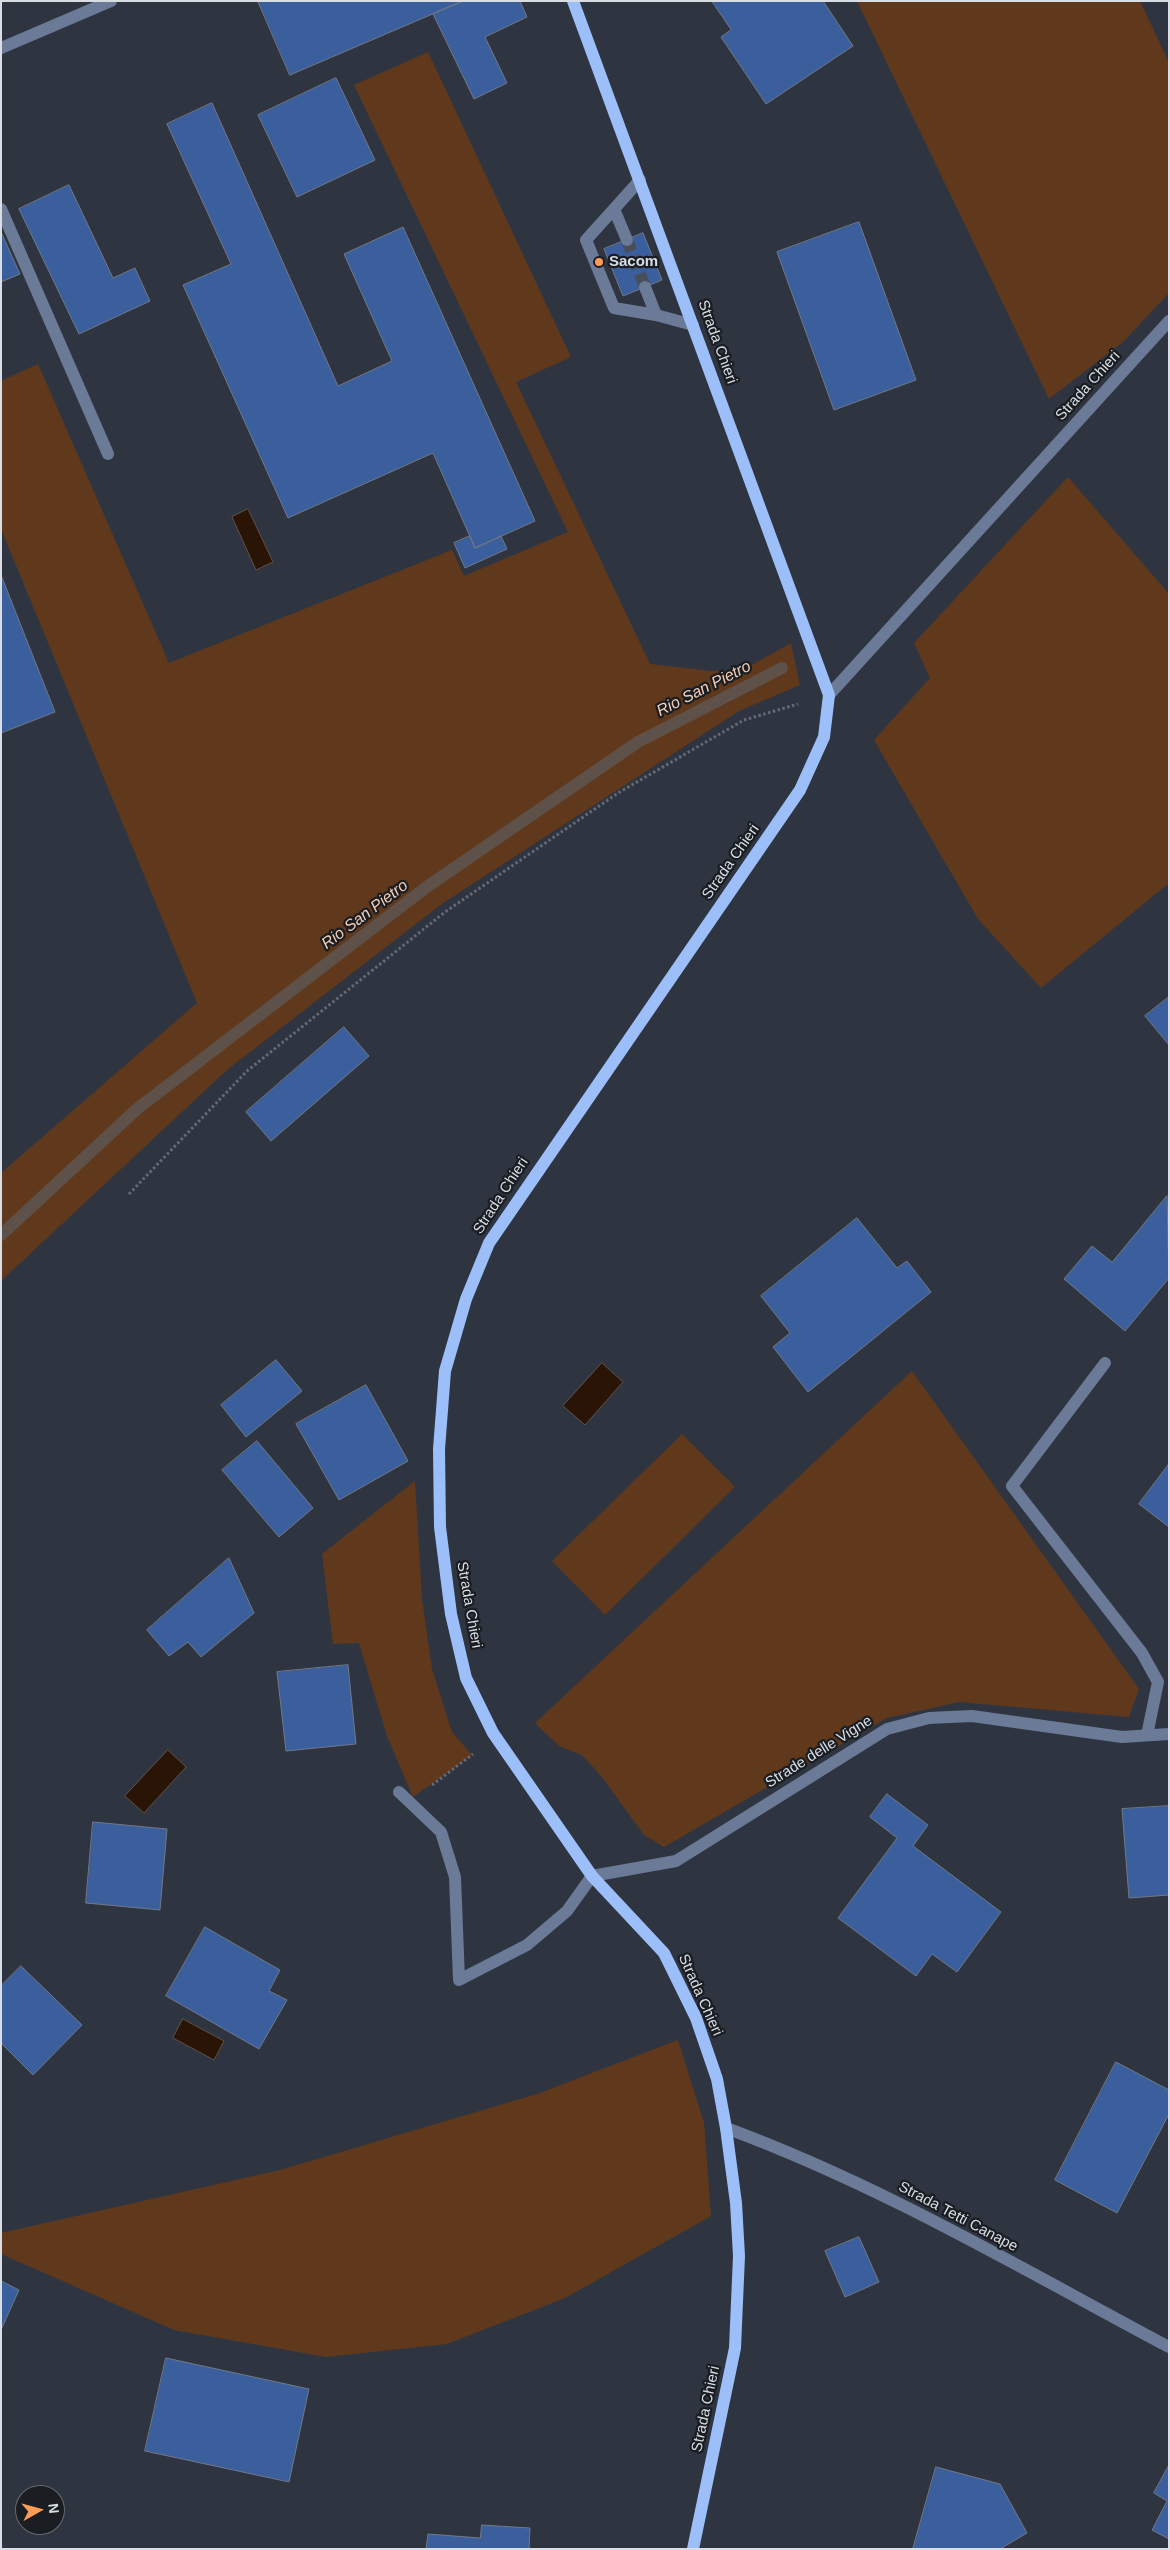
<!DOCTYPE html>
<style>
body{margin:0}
#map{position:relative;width:1170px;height:2550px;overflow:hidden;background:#2e3541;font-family:Arial,sans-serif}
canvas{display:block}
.frame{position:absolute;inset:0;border:2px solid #d9dee5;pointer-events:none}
.north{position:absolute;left:15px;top:2485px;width:50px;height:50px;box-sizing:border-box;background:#1a1d22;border:1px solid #666a70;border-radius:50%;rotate:83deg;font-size:14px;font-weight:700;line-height:20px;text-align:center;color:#d9dee5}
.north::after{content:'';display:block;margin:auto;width:18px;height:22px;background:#fd9c56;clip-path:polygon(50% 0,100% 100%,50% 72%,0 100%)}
</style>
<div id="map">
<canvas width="1170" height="2550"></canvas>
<div class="frame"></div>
<div class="north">N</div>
</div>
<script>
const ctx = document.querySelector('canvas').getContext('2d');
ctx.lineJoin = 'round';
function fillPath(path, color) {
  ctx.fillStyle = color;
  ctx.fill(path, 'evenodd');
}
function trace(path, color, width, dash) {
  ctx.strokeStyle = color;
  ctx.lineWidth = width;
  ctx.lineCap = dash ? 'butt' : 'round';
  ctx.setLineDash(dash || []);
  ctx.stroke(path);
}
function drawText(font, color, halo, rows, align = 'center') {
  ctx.font = font + ' Arial,sans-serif';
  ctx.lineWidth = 4.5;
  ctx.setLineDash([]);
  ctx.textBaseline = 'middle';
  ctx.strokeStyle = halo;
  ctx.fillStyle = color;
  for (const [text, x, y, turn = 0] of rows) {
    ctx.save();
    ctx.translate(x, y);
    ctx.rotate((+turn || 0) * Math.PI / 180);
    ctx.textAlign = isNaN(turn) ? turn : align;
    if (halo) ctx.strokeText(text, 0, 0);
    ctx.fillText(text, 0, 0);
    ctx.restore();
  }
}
fillPath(new Path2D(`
 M857,1H1140L1169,63V293L1123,342L1049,399Z
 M428,52L571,357L516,382L650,664L712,671L743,670L791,643L800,685L739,711L443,903L228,1069L1,1281V1173L197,1003L1,529V381L38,364L169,663L452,550L464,576L568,532L354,85Z
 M1068,477L1169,594V883L1041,988L978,919L874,740L930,678L914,643Z
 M912,1371L1139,1689L1129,1717L959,1702L887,1718L664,1847L644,1835L602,1777L582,1755L559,1746L535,1723Z
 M682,1434L735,1487L605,1615L552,1561Z
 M415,1481L422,1599L432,1669L452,1732L472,1755L413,1797L387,1736L359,1643L333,1644L322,1554Z
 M678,2040L704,2123L711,2216L565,2298L447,2344L326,2357L174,2330L1,2254V2233L280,2170L537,2094Z`), '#60391d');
const water = new Path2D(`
 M248,509L273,562L256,570L232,517Z
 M602,1363L623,1382L585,1425L563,1406Z
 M168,1750L186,1767L144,1813L125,1796Z
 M183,2019L224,2041L214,2060L173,2038Z`);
fillPath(water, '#2a1406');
trace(water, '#5e5149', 1);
trace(new Path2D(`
 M1,1235L137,1109L428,886L638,742L782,668`), '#5e5149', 12);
const building = new Path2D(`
 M258,1H463L290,75Z
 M463,1H520L527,17L485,37L507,83L474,99L433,14Z
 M712,1H823L853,46L766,104L721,37L731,30Z
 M336,78L375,160L297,197L258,115Z
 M212,103L338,386L392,361L344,254L403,227L535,521L475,548L433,453L288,518L183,285L231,264L167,124Z
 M69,185L113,278L135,268L150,301L79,334L19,209Z
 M859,222L916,380L834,410L777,252Z
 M1,232L20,274L1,282Z
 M643,233L662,280L623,296L604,249Z
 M470,536L475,548L501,536L507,549L465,568L454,543Z
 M1,575L55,712L1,733Z
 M1169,997V1045L1145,1016Z
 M344,1027L369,1056L271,1141L246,1112Z
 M1167,1196L1169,1278L1125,1331L1064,1279L1092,1246L1112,1262Z
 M857,1218L897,1268L907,1261L931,1292L808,1392L773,1347L790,1333L761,1296Z
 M276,1360L302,1391L246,1437L221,1405Z
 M366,1385L408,1461L339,1500L296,1424Z
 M257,1441L313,1508L279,1537L222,1470Z
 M1169,1464V1527L1139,1504Z
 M229,1558L254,1613L201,1657L188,1642L169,1656L147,1630Z
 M348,1665L356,1744L286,1751L277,1672Z
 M887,1794L928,1825L913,1846L1001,1912L957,1972L932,1954L916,1976L838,1918L897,1838L870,1817Z
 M1169,1806V1895L1129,1898L1122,1809Z
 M93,1822L167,1829L160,1910L86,1903Z
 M205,1927L280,1970L269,1991L287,2000L259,2049L166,1996Z
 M21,1966L82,2025L33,2075L1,2043V1986Z
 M1116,2062L1169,2090V2114L1117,2213L1055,2180Z
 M859,2237L879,2282L845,2297L825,2251Z
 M1,2281L19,2290L1,2330Z
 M166,2358L309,2389L289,2482L145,2451Z
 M1169,2465V2539L1152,2530L1167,2501L1154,2493Z
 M936,2467L1000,2484L1027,2533L1000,2549H913Z
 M482,2525L530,2528L529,2549H426L428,2534L480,2538Z`);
fillPath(building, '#3b5e9c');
trace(building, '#717986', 1);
trace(new Path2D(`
 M627,240L645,287`), '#484e5a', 12, [12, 6]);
trace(new Path2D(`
 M129,1194L247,1071L445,912L618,793L744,720L798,704
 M432,1785L473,1754`), '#646a75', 3, [2.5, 2.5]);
trace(new Path2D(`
 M1,48L111,1
 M1,209L108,454
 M614,209L586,240L614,308L656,315
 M627,240L614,209L640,180
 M645,287L656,315L693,325
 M829,695L1169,321
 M1105,1363L1012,1486L1142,1653L1158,1682L1147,1735
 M399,1792L441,1832L455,1877L459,1980L527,1945L567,1911L592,1876L676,1861L887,1729L929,1718L972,1716L1122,1737L1169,1734
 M726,2128C881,2185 1024,2270 1169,2347`), '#6a7a97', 12);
trace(new Path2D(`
 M573,1L829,695L824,737L800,790L489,1243L466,1299L445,1371L439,1449L440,1527L451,1614L466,1678L493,1733L592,1876L664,1953L696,2018L717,2079L726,2128L736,2203L739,2256L735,2348L693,2549`), '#9cbff9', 12);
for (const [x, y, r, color] of [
 [599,262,5,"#fd9c56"]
]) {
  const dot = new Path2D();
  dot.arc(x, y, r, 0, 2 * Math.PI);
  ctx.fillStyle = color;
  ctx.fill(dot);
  trace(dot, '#1a1d22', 2);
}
drawText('bold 15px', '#d9dee5', '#1a1d22', [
 ["Sacom",609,262]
], 'left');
drawText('15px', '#d9dee5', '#1a1d22', [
 ["Strada Chieri",717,342,70],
 ["Strada Chieri",1088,386,-48],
 ["Strada Chieri",731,862,-55],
 ["Strada Chieri",501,1196,-57],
 ["Strada Chieri",469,1605,80],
 ["Strade delle Vigne",819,1752,-32],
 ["Strada Chieri",700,1995,66],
 ["Strada Tetti Canape",958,2217,28],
 ["Strada Chieri",706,2409,-78]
]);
drawText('italic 16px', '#f5ceb5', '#1a1d22', [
 ["Rio San Pietro",704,689,-27],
 ["Rio San Pietro",365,915,-37]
]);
</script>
